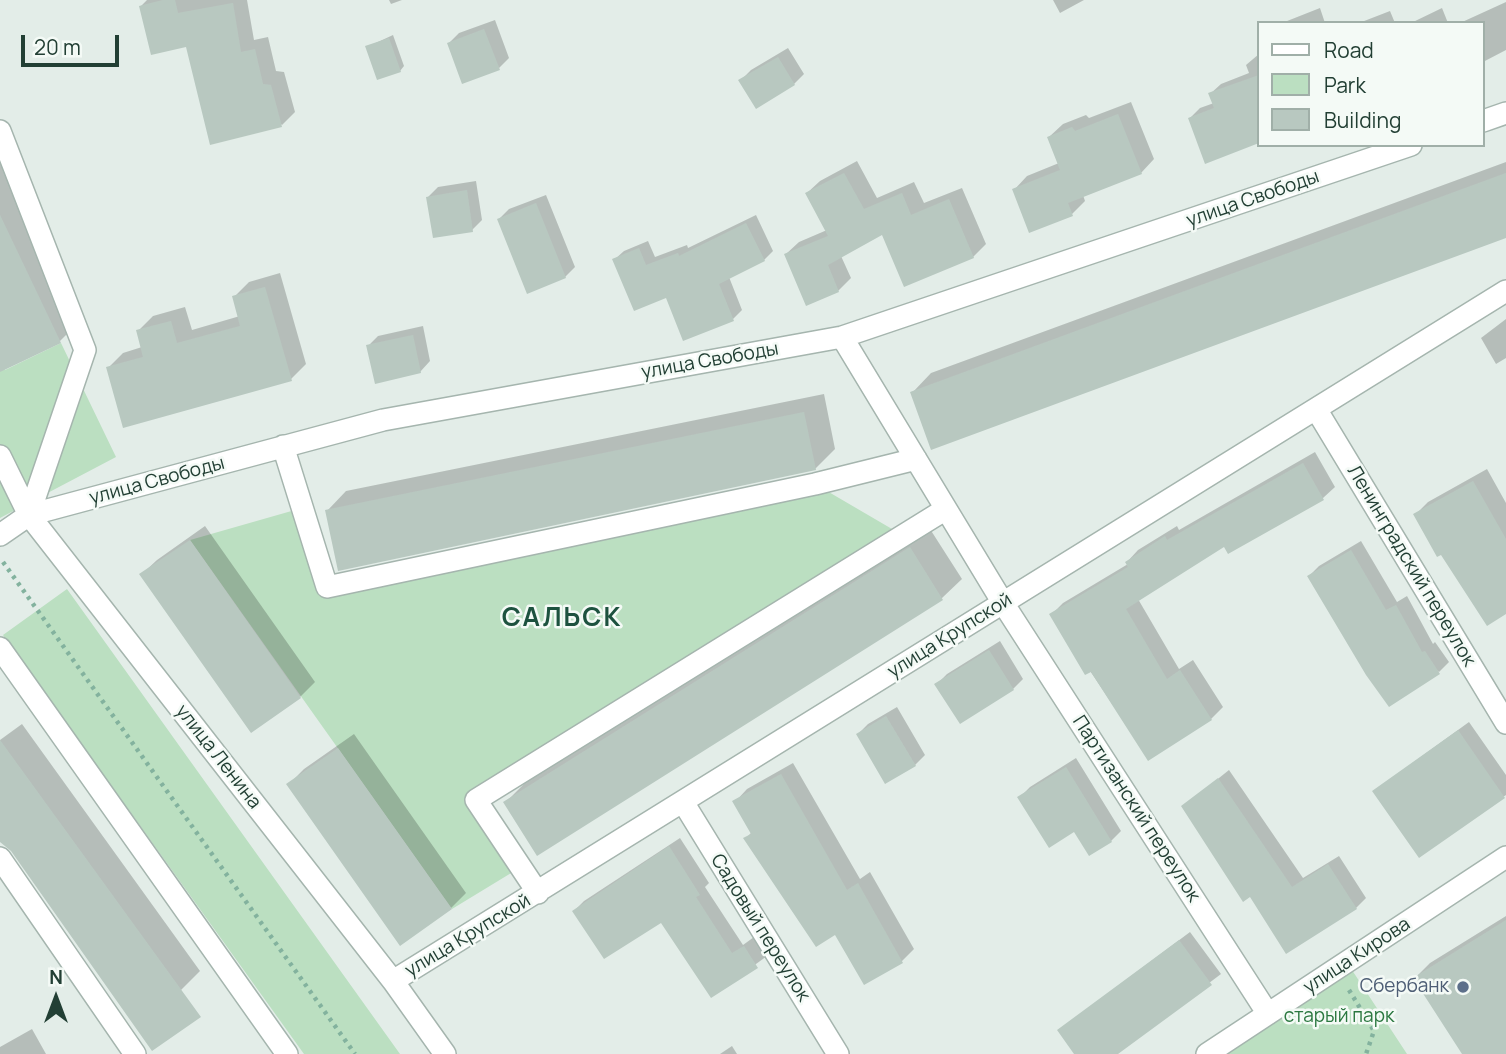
<!DOCTYPE html>
<meta charset="utf-8">
<style>
body{margin:0}
#map{position:relative;width:1506px;height:1054px;overflow:hidden;background:#e3ede8;font-family:Manrope,sans-serif}
canvas{display:block}
.legend{position:absolute;left:1257px;top:21px;width:228px;height:126px;box-sizing:border-box;background:#f4faf6;border:2px solid #a0afa8;margin:0;padding:9px 12px;list-style:none;font-size:21px;color:#223f34}
.legend li{display:flex;align-items:center;gap:14px;height:35px}
.legend b{width:35px;border:2px solid #a0afa8}
.north{position:absolute;left:21px;top:963px;width:70px;height:70px;-webkit-text-stroke:5px #f4faf6;paint-order:stroke;rotate:0deg;font-size:19px;font-weight:700;line-height:28px;text-align:center;color:#223f34}
.north::after{content:'';display:block;margin:auto;width:24px;height:32px;background:#223f34;clip-path:polygon(50% 0,100% 100%,50% 72%,0 100%)}
.scale{position:absolute;left:21px;top:35px;width:98px;height:32px;box-sizing:border-box;border:4px solid #223f34;border-top:0;padding-left:9px;font-size:21px;line-height:24px;white-space:nowrap;color:#223f34;-webkit-text-stroke:5px #f4faf6;paint-order:stroke}
</style>
<div id="map">
<canvas width="1506" height="1054"></canvas>
<ul class="legend">
<li><b style="height:9px;background:#fff"></b>Road</li>
<li><b style="height:19px;background:#bbdfc1"></b>Park</li>
<li><b style="height:19px;background:#b8c8c0"></b>Building</li>
</ul>
<div class="north">N</div>
<div class="scale">20 m</div>
</div>
<script>
const ctx = document.querySelector('canvas').getContext('2d');
ctx.lineJoin = 'round';
function fillPath(path, color) {
  ctx.fillStyle = color;
  ctx.fill(path, 'evenodd');
}
function trace(path, color, width, dash) {
  ctx.strokeStyle = color;
  ctx.lineWidth = width;
  ctx.lineCap = dash ? 'butt' : 'round';
  ctx.setLineDash(dash || []);
  ctx.stroke(path);
}
function drawText(font, color, halo, rows, align = 'center') {
  ctx.font = font + ' Manrope,sans-serif';
  ctx.lineWidth = 5;
  ctx.setLineDash([]);
  ctx.textBaseline = 'middle';
  ctx.strokeStyle = halo;
  ctx.fillStyle = color;
  for (const [text, x, y, turn = 0] of rows) {
    ctx.save();
    ctx.translate(x, y);
    ctx.rotate((+turn || 0) * Math.PI / 180);
    ctx.textAlign = isNaN(turn) ? turn : align;
    if (halo) ctx.strokeText(text, 0, 0);
    ctx.fillText(text, 0, 0);
    ctx.restore();
  }
}
fillPath(new Path2D(`
 M61,343L116,457L0,518V359L5,370Z
 M815,484L904,536L477,800L521,867L452,909L190,540L302,508L327,586Z
 M67,589L400,1054H304L3,635Z
 M1350,967L1407,1054H1216Z`), '#bbdfc1');
fillPath(new Path2D(`
 M147,0H247L254,40L268,37L276,71L284,72L295,112L282,125L141,6Z
 M389,0H402L391,4Z
 M1053,0H1084L1060,13Z
 M1506,2V50L1483,62V23H1460Z
 M1320,8L1325,23H1282Z
 M1442,8L1448,23H1411Z
 M1390,11L1395,23H1359Z
 M495,20L509,58L499,68L449,43L459,33Z
 M393,35L404,66L400,71L367,47Z
 M788,48L804,74L794,84L741,80L751,70Z
 M1259,54V140L1206,162L1190,118L1200,108L1214,103L1210,94L1221,84L1249,73L1246,65Z
 M1131,102L1154,159L1141,173L1083,195L1085,201L1072,214L1014,190L1027,176L1059,163L1049,137L1063,124L1086,115L1089,118Z
 M0,156L79,322L60,341L0,355Z
 M857,161L877,198L914,182L924,203L962,188L986,244L973,257L883,233L841,256L851,278L838,291L786,254L799,242L827,230L807,193L820,181Z
 M1506,162V236L912,393L931,373Z
 M476,181L482,220L472,230L428,197L438,187Z
 M546,195L575,267L565,277L499,219L509,209Z
 M756,215L773,251L764,260L729,277L742,310L733,319L667,295L614,260L624,251L648,241L655,257L687,245L688,248Z
 M280,273L306,364L291,379L108,368L123,353L142,347L138,331L153,316L185,307L192,330L240,316L234,297L249,282Z
 M1506,319V358L1496,364L1481,338Z
 M423,326L430,361L420,372L368,346L378,336Z
 M824,394L835,449L815,469L327,511L346,491Z
 M1315,452L1335,487L1323,498L1229,552L1225,545L1138,599L1179,669L1193,660L1223,707L1211,719L1149,759L1052,614L1063,603L1128,564L1127,562L1138,550L1177,526L1179,530Z
 M1487,469L1506,503V612L1415,515L1428,502Z
 M205,526L315,682L300,697L142,574L157,560Z
 M930,529L962,579L942,598L538,854L505,803L525,783Z
 M1361,541L1397,602L1407,596L1433,644L1435,642L1449,662L1439,672L1309,576L1319,566Z
 M1000,641L1023,679L1013,689L961,722L937,684L947,674Z
 M897,707L925,755L915,765L858,734L868,724Z
 M1469,722L1506,775V795L1419,856L1374,791Z
 M22,724L200,971L181,990L0,839V740Z
 M354,734L466,893L451,908L289,784L304,769Z
 M1076,758L1121,831L1111,841L1075,830L1020,797L1030,787Z
 M793,763L860,879L870,872L914,949L902,961L864,982L836,933L746,838L752,832L735,802L747,789Z
 M1229,770L1303,878L1339,856L1366,898L1356,908L1251,895L1184,806Z
 M680,838L709,883L705,887L743,945L754,937L767,956L712,996L662,920L574,911L584,901Z
 M1506,916V1054H1464L1415,978L1430,963Z
 M1190,932L1221,974L1115,1054H1076L1059,1030Z
 M32,1029L46,1054H0V1047Z
 M732,1046L737,1054H720Z`), '#0003');
fillPath(new Path2D(`
 M163,0H175L178,13L233,3L241,52L255,49L263,84L271,85L282,127L210,145L186,47L151,55L139,6Z
 M484,29L500,70L462,84L447,43Z
 M389,38L401,72L377,80L365,46Z
 M778,57L795,85L756,109L738,80Z
 M1259,75V143L1205,164L1188,118L1214,108L1208,93Z
 M1118,114L1142,174L1068,203L1073,216L1029,233L1012,189L1060,170L1047,137L1072,127L1075,131Z
 M844,173L864,209L902,193L911,215L949,199L974,258L904,287L882,235L828,265L839,292L806,306L784,254L828,236L805,193Z
 M1506,173V238L931,450L910,392Z
 M467,190L473,232L433,238L426,197Z
 M536,203L566,278L527,294L497,219Z
 M0,215L61,343L0,372Z
 M746,223L765,261L719,284L734,321L683,341L666,298L634,311L612,259L639,248L646,265L678,253L679,256Z
 M265,287L292,381L123,428L106,367L143,357L136,330L171,321L177,343L240,326L232,296Z
 M413,335L421,373L375,384L366,345Z
 M804,412L816,470L338,571L325,510Z
 M1303,463L1324,500L1228,554L1224,547L1126,609L1167,679L1180,670L1212,720L1148,761L1091,672L1085,675L1049,614L1128,567L1125,562L1165,536L1167,540Z
 M1473,481L1506,539V614L1487,626L1441,555L1437,557L1413,514Z
 M190,540L301,698L251,733L139,574Z
 M910,547L943,600L537,856L503,802Z
 M1351,550L1386,610L1396,605L1422,652L1425,651L1440,674L1389,707L1366,675L1307,576Z
 M989,650L1014,690L960,724L934,684Z
 M886,716L916,766L885,784L856,734Z
 M1458,730L1505,798L1419,858L1372,791Z
 M0,740L201,1017L152,1051L11,851L0,842Z
 M338,748L452,909L400,946L286,784Z
 M1066,767L1112,842L1089,856L1074,832L1049,848L1017,797Z
 M781,774L847,890L858,883L903,963L864,985L835,935L816,947L743,838L751,834L732,801Z
 M1218,778L1292,887L1328,864L1357,909L1286,954L1250,897L1243,902L1181,806Z
 M669,846L700,895L696,897L732,953L744,946L758,968L711,998L661,923L604,959L572,911Z
 M1506,920V1054H1462L1413,978Z
 M1179,940L1212,985L1118,1054H1074L1057,1030Z`), '#b8c8c0');
const minor = new Path2D(`
 M1483,121L1506,113
 M0,131L85,350L29,515
 M842,337L1003,603L1268,1014
 M1316,409L1506,723
 M283,446L327,587L815,484L916,459
 M0,456L29,515L393,981L445,1054
 M0,535L29,515L383,420L842,337L1411,145
 M0,648L287,1054
 M683,802L838,1054
 M0,858L135,1054
 M538,893L476,800L946,509
 M393,981L1506,291
 M1207,1054L1506,857`);
trace(minor, '#a5b5ae', 24);
trace(new Path2D(`
 M3,562L355,1054
 M1349,990L1374,1031L1366,1054`), '#83b29e', 4.5, [3.5, 5]);
trace(minor, '#fff', 21);
for (const [x, y, r, color] of [
 [1463,987,7,"#5c6f8a"]
]) {
  const dot = new Path2D();
  dot.arc(x, y, r, 0, 2 * Math.PI);
  ctx.fillStyle = color;
  ctx.fill(dot);
  trace(dot, '#f4faf6', 2.5);
}
drawText('19px', '#223f34', '#f4faf6', [
 ["улица Свободы",1253,199,-19],
 ["улица Свободы",710,361,-10],
 ["улица Свободы",157,481,-15],
 ["Ленинградский переулок",1411,566,59],
 ["улица Крупской",950,636,-32],
 ["улица Ленина",218,757,52],
 ["Партизанский переулок",1136,809,57],
 ["Садовый переулок",760,928,58],
 ["улица Крупской",468,936,-31],
 ["улица Кирова",1357,956,-33]
]);
drawText('19px', '#4e5e75', '#f4faf6', [
 ["Сбербанк",1449,987]
], 'right');
drawText('19px', '#2b7840', '#f4faf6', [
 ["старый парк",1339,1017]
]);
ctx.letterSpacing = '2px';
drawText('bold 26px', '#1d523f', '#f4faf6', [
 ["САЛЬСК",562,619]
]);
ctx.letterSpacing = '0px';
</script>
